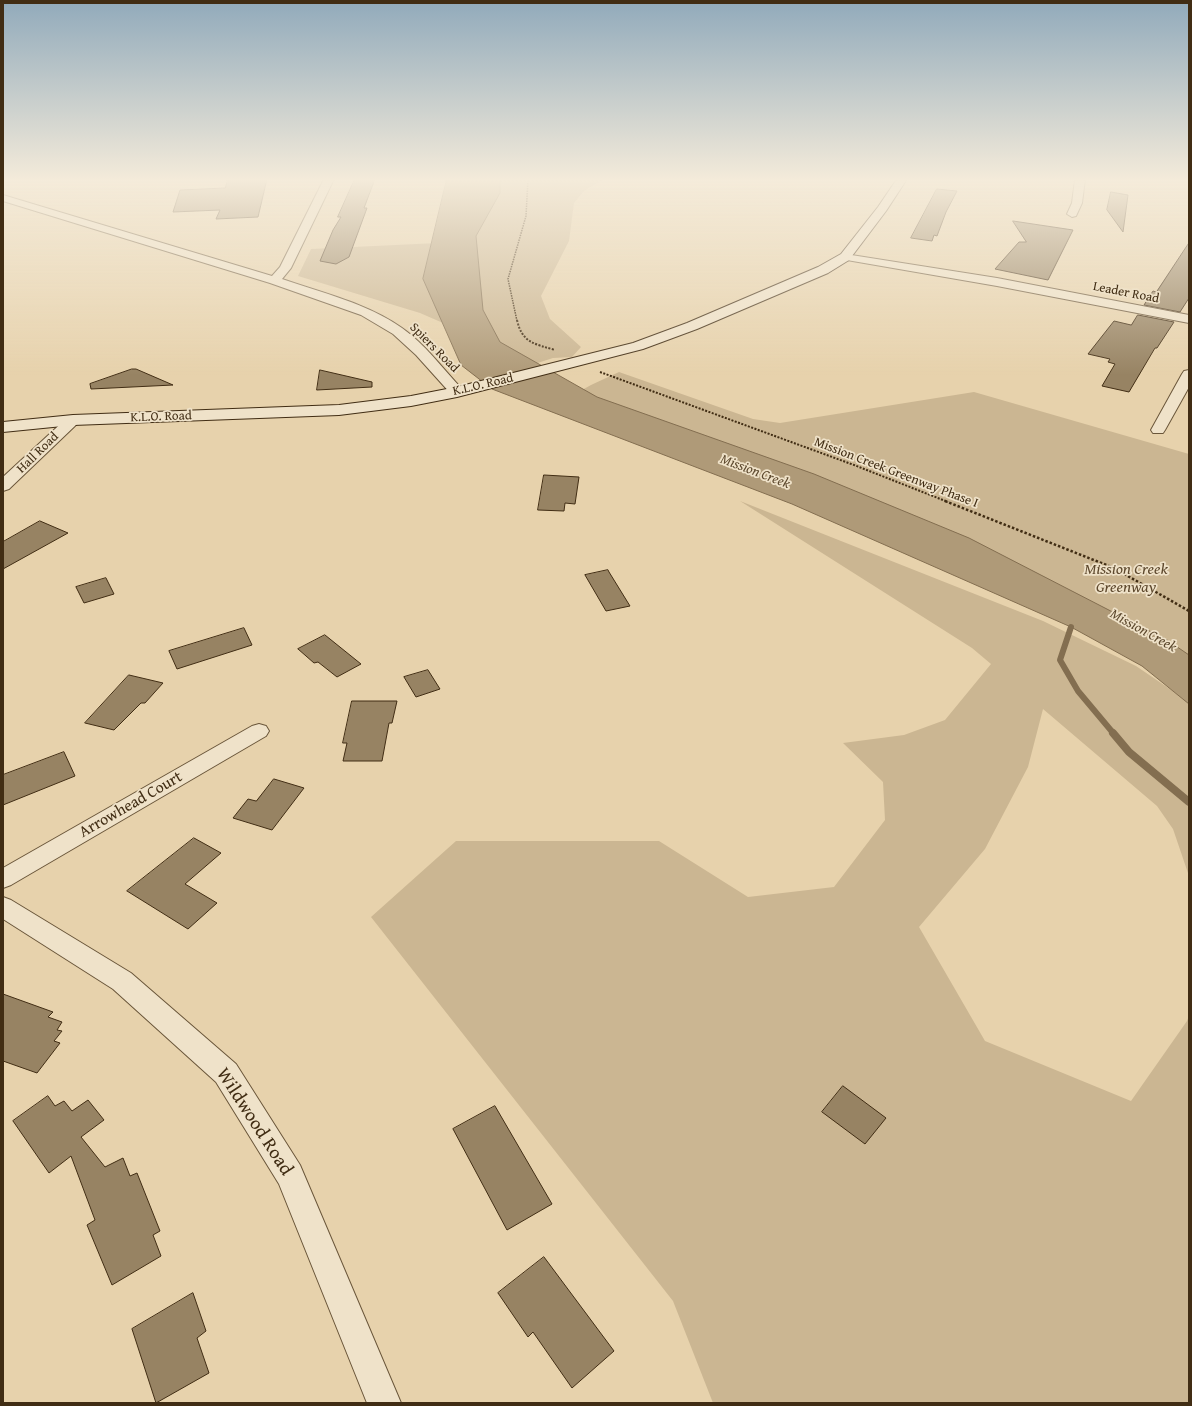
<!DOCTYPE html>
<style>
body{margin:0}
#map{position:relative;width:1192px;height:1406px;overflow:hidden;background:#e7d2ac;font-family:"Gentium Book Plus",serif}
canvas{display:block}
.frame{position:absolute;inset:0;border:4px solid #412d14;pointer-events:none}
</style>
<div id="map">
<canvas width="1192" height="1406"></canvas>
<div class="frame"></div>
</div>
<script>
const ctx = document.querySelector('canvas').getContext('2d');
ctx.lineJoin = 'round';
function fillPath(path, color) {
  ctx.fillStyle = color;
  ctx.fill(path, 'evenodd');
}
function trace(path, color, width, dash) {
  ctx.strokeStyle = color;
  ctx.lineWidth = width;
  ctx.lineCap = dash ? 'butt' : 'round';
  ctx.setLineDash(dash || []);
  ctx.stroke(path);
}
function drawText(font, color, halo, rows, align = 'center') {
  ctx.font = font + ' "Gentium Book Plus",serif';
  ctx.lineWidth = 3.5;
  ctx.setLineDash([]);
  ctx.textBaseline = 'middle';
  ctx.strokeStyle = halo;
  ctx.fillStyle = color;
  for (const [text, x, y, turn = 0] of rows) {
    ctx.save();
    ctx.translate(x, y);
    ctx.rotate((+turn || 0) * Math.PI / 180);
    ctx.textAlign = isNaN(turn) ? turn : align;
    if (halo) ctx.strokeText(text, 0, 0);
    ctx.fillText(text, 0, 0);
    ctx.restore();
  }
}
fillPath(new Path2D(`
 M462,179H604L584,191L574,203L569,241L541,296L550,319L581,347L572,357L553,358L507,373L443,323L420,313L298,276L311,249L458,242Z
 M619,372L753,419L780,423L974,392L1189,454V698L1063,613L682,457L546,410L591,385Z
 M740,501L1043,621L1136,666L1189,702V876L1173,829L1157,806L1043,709L1028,767L985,849L919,927L985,1041L1131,1101L1187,1021L1189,1016V1403H713L673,1301L371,917L456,841H659L748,897L834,887L885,820L883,782L843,743L904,735L945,720L991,664L972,648Z`), '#cbb692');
const water = new Path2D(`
 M447,179H500V193L476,236L483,310L500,342L597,397L814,474L969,538L1167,640L1189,655V704L1142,666L1071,627L792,504L492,389L461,365L423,279Z`);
fillPath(water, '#af9a78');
trace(water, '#836e50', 1);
trace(new Path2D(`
 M1071,627L1060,660L1078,691L1114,734`), '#836e50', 6);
trace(new Path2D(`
 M1113,733L1129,752L1189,802`), '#836e50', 8);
const building = new Path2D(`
 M228,179H267L258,217L216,219L220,210L173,212L180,190L225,188Z
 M355,179H375L364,208H367L349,257L336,264L320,261L333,230L341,217H338Z
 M937,189L957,191L946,212L937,236L934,235L932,241L911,238Z
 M1111,192L1128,195L1123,232L1107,210Z
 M1013,221L1073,230L1048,280L995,269L1019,242H1026Z
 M1189,243V298L1180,312L1144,305L1153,291L1156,292Z
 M1138,315L1174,322L1157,348H1155L1129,392L1102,386L1115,364L1108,362L1110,359L1088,354L1114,321L1131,325Z
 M132,369H136L173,385L91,389L90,384Z
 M320,370L372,382V387L317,390Z
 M544,475L579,477L575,504L565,503L564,511L538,510Z
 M40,521L68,533L3,569V542Z
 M608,570L609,572L630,606L606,611L585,575Z
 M106,578L114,594L84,603L76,587Z
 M244,628L252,645L177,669L169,651Z
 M325,635L361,664L337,677L318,662L314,663L298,649Z
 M428,670L440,689L416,697L404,677Z
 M129,675L163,683L145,703H141L114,730L85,723Z
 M352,701H397L392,723H389L382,761H343L347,743H343Z
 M64,752L75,776L3,805V775Z
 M274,779L304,788L272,830L233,818L248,799L256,801Z
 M194,838L221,853L185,884L217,903L188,929L127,891Z
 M3,994L53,1012L48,1017L62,1022L57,1030L62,1031L54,1041L60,1043L37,1073L3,1061Z
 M843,1086L886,1118L865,1144L822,1112Z
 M48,1096L55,1106L64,1101L72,1111L88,1100L104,1120L81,1137L105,1167L123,1158L130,1176L137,1173L160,1231L153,1235L161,1256L112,1285L87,1225L95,1220L71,1156L49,1173L13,1121Z
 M495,1106L552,1204L507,1230L453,1129Z
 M544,1257L614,1351L572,1388L533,1332L528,1337L498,1293Z
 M193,1293L206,1331L197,1338L209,1373L156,1403L132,1329Z`);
fillPath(building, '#978363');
trace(building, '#412d14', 1);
const street = new Path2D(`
 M324,179H334L291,268L282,279C322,293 367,303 402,328C425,344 443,369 462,389L464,392L462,395H452L416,355L393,334L361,315L270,283L3,201V195L272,276L280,267Z
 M1075,179H1085L1082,203L1076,216L1072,217L1067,214L1072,203Z
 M845,254L997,278L1189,315V323L997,286L841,259L839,257L841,255Z
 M1189,370V387L1165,430L1163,433H1153L1151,430L1182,374L1184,371Z
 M73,416L78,417L80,420L78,423L9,489L3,491V477L68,417Z
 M259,724L266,726L269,731L266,736L11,885L3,888V868L252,726Z
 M3,897L11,900L131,973L236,1064L300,1165L401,1403H367L279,1184L216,1082L113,989L3,919Z`);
const secondary = new Path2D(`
 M897,179H907L886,211L849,260L828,273L697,329L643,349L457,397L411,406L339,415L73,425L3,432V422L73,415L339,405L411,396L457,387L633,343L687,323L818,267L841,254L878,207Z`);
trace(street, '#6a563a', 2);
trace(secondary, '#412d14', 2);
trace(new Path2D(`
 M517,321L508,279L526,216L528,179`), '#412d14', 1.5, [1.5, 1]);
trace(new Path2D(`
 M517,320C522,343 535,344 555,350
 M600,372L854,465L948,502`), '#412d14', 2, [2, 1.5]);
trace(new Path2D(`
 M945,501L1114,568L1189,611`), '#412d14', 2.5, [2.5, 2]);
fillPath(street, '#efe2c9');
fillPath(secondary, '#efe2c9');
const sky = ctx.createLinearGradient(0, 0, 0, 375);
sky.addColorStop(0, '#91aabb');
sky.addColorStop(0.48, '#f4ebda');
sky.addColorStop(1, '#f4ebda00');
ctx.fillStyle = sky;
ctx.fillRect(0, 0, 1192, 375);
drawText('13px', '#412d14', '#efe2c9', [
 ["Leader Road",1126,293,11],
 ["Spiers Road",434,348,45],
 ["K.L.O. Road",483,385,-13],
 ["K.L.O. Road",161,417,-2],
 ["Hall Road",38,453,-44],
 ["Mission Creek Greenway Phase I",896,473,21]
]);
drawText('italic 14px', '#5c482d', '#efe2c9', [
 ["Mission Creek",755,472,21],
 ["Mission Creek",1143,631,29]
]);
drawText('italic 16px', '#5d482d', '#efe2c9', [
 ["Mission Creek",1126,570],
 ["Greenway",1126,588]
]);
drawText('16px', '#412d14', '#efe2c9', [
 ["Arrowhead Court",131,805,-30]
]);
drawText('19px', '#412d14', '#efe2c9', [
 ["Wildwood Road",254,1122,57]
]);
</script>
